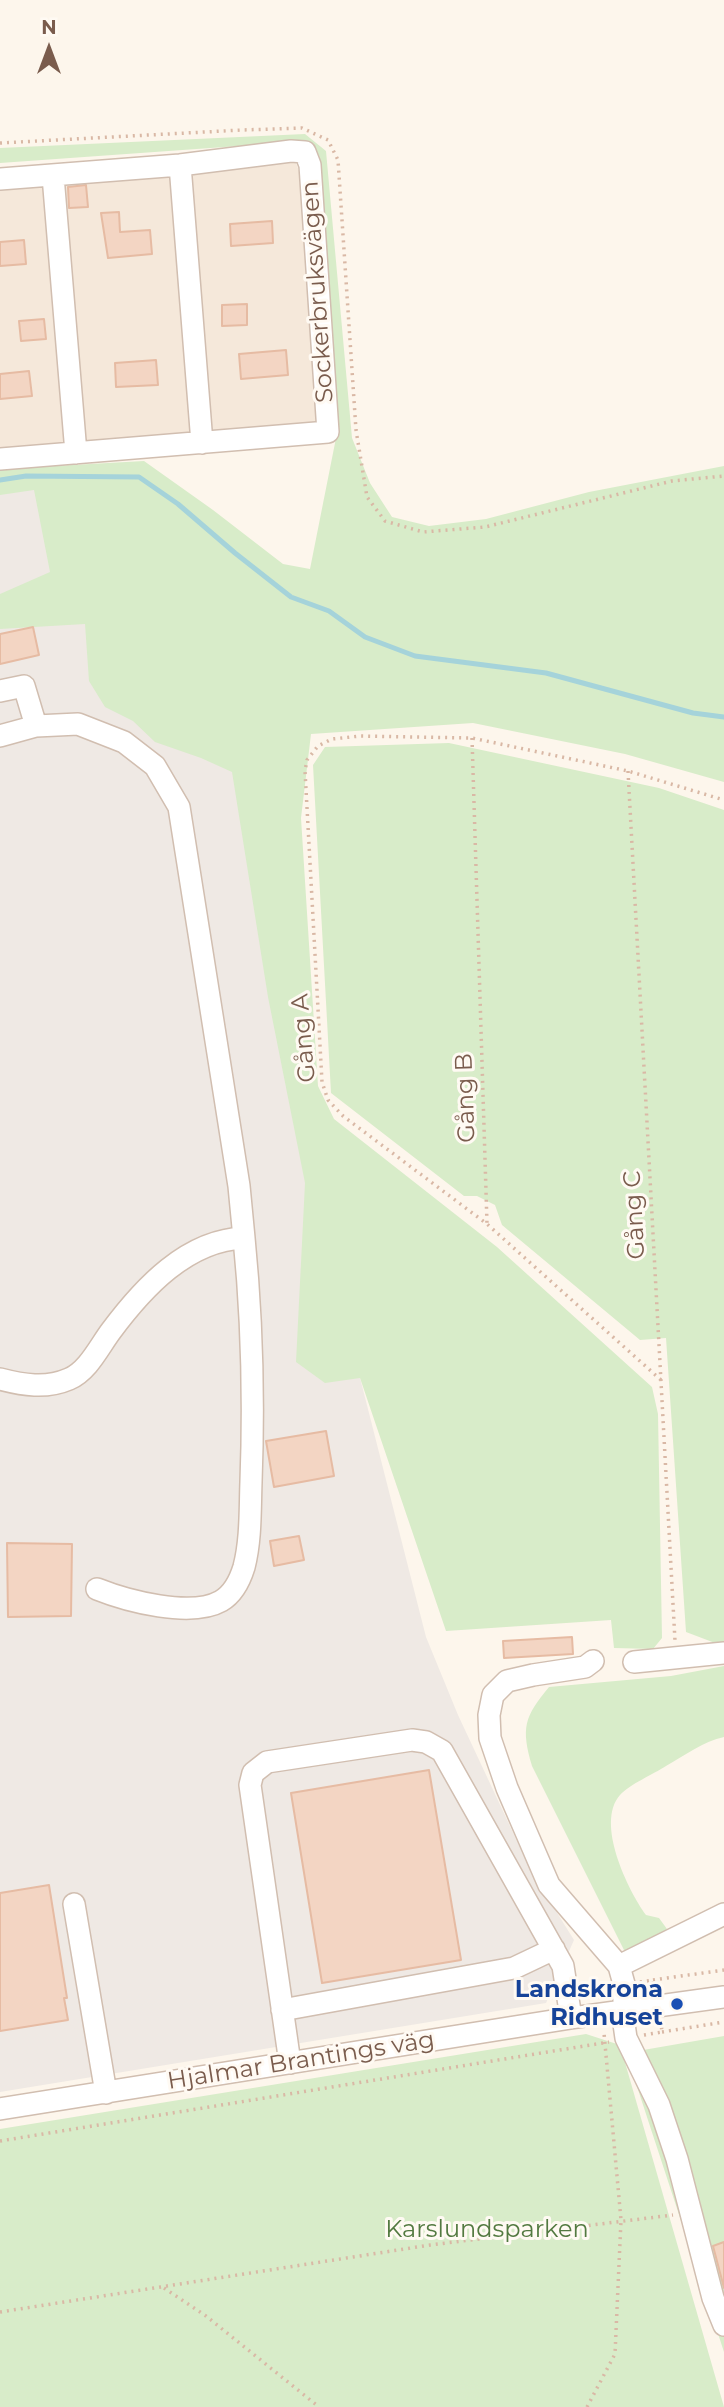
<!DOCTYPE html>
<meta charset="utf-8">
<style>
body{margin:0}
#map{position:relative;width:724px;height:2407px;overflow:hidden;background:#fdf6ec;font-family:Montserrat,sans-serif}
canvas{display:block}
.north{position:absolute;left:14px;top:14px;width:70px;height:70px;-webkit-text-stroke:5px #fffaf3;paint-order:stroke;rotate:0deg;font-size:19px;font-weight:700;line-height:28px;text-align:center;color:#7a5c4d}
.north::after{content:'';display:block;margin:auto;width:24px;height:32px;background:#7a5c4d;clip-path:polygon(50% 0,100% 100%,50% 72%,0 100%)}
</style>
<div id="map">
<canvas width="724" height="2407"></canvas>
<div class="north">N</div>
</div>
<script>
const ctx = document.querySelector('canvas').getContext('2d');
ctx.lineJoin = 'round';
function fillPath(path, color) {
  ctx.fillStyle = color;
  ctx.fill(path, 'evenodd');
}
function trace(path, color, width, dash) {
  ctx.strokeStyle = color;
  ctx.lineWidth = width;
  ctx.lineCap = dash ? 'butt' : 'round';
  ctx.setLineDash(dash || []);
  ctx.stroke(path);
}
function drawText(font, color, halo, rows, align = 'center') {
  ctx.font = font + ' Montserrat,sans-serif';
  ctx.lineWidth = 6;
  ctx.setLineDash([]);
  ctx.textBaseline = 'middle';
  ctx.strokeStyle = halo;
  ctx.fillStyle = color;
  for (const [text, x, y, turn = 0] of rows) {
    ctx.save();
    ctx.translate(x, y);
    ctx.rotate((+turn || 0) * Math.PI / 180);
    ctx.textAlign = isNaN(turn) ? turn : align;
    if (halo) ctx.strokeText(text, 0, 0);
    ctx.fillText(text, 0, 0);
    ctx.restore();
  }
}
fillPath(new Path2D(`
 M294,158L299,171L316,423L0,448V185Z`), '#f5e8da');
fillPath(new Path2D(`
 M70,467L233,769L314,1197L426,1637L458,1715L531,1871L574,1940L546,2003L0,2092V473Z`), '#efe9e4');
fillPath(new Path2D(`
 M305,134L326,151L352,438L370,483L392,517L429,526L486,519L589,492L724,466V782L625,754L473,723L311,734L301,818L318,1086L334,1119L497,1247L652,1387L658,1414L662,1638L653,1649L614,1648L611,1620L446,1631L360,1378L325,1383L296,1362L305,1183L268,997L232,772L201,758L155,742L133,721L105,707L89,681L85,624L0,629V594L50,572L34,490L0,495V469L144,461L213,510L283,564L310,569L337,433L319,155L305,143L295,142L0,163V148Z
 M449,743L659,788L724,810V1643H715L686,1632L666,1338L640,1340L502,1225L495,1205L477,1196H464L331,1093L313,765L325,747Z
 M724,1666V1737C704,1741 684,1756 666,1766C654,1774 630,1784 620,1795C595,1823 628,1890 646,1915L659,1918L667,1929L657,1938L627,1956L532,1766C521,1728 524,1717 549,1687L671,1676Z
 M586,2034L620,2045L724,2407H0V2129Z
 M724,2036V2352L626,2053Z`), '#d8ecc9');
trace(new Path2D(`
 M0,480L26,476L139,477L178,504L235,553L291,597L329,611L365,637L415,656L546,673L693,713L724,717`), '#a5d3da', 5);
const building = new Path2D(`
 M86,185L88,207L69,208L68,187Z
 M119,212L120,232L150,230L152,254L108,258L101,213Z
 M272,221L273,243L231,246L230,224Z
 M24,240L26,264L0,266V242Z
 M247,304V325L222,326V305Z
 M44,319L46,339L21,341L19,321Z
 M286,350L288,375L241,379L239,354Z
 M156,360L158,385L116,387L115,363Z
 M29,371L32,396L0,399V374Z
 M33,627L39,655L0,664V634Z
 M326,1431L334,1476L274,1487L266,1441Z
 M299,1536L304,1560L274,1566L270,1541Z
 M7,1543L72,1544L71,1616L8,1617Z
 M572,1637L573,1654L504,1658L503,1641Z
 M429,1770L461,1960L322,1983L291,1793Z
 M49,1885L67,1998H64L68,2020L0,2031V1893Z
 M724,2242V2288L713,2246Z`);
fillPath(building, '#f3d5c3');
trace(building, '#e6bba3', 2);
const minor = new Path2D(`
 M180,165L202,443
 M53,176L76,453
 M0,179L180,165L291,151L305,152L310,165L328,432L0,459
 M0,691L24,686L36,726
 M0,736L36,726L78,724L124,742L155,766L179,807L239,1186L244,1238
 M0,1379C23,1385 46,1389 69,1379C88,1371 99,1347 111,1331C143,1288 187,1240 244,1238C252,1318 254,1401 251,1482C250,1510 251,1540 244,1567C240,1580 233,1594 221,1601C191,1618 127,1601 97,1589
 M593,1661L585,1667L533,1675L507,1681L493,1695L489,1715L490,1738L507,1788L549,1885L619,1966
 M634,1662L724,1653
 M74,1904L106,2093
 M724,1914L619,1966L624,1984V2024L626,2038L659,2105L677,2159L713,2298L724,2325
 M282,2010L514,1968L554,1949
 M290,2063L250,1785L253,1773L267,1762L412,1740L426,1742L442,1751L563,1966L571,2018
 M0,2109L571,2018L724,1997`);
trace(minor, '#d1beb0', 24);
trace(new Path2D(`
 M0,143L242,130L302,128L328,140L338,160L356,430L367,497L385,521L423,532L485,527L672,481L724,476
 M472,738L487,1224
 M628,771L675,1641
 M661,1380L487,1224L343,1116L328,1100L322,1082L305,771L307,760L318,746L332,739L360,736L472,738L628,771L724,800
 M653,1980L724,1970
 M640,1982L653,1980L655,1987
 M600,1998L598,1987H605
 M662,2032L724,2022
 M644,2035L662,2032L661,2023
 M0,2141L609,2042
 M164,2288L206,2316L319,2407
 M0,2312L430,2245L673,2215
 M587,2407L615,2354L621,2220L604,2033`), '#d9b8a5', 3.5, [2, 5]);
trace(minor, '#fff', 21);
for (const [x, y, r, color] of [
 [677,2004,7,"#1a4fb4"]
]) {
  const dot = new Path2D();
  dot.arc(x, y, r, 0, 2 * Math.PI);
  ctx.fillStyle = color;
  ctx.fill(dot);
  trace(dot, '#fffaf3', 2.5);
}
drawText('24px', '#7a5c4d', '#fffaf3', [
 ["Sockerbruksvägen",318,292,-94],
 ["Gång A",304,1038,-95],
 ["Gång B",466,1098,-92],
 ["Gång C",635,1215,-93],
 ["Hjalmar Brantings väg",301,2061,-9]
]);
drawText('bold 24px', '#164399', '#fffaf3', [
 ["Landskrona",663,1990],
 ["Ridhuset",663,2018]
], 'right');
drawText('24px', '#537a41', '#fffaf3', [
 ["Karslundsparken",487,2230]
]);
</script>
